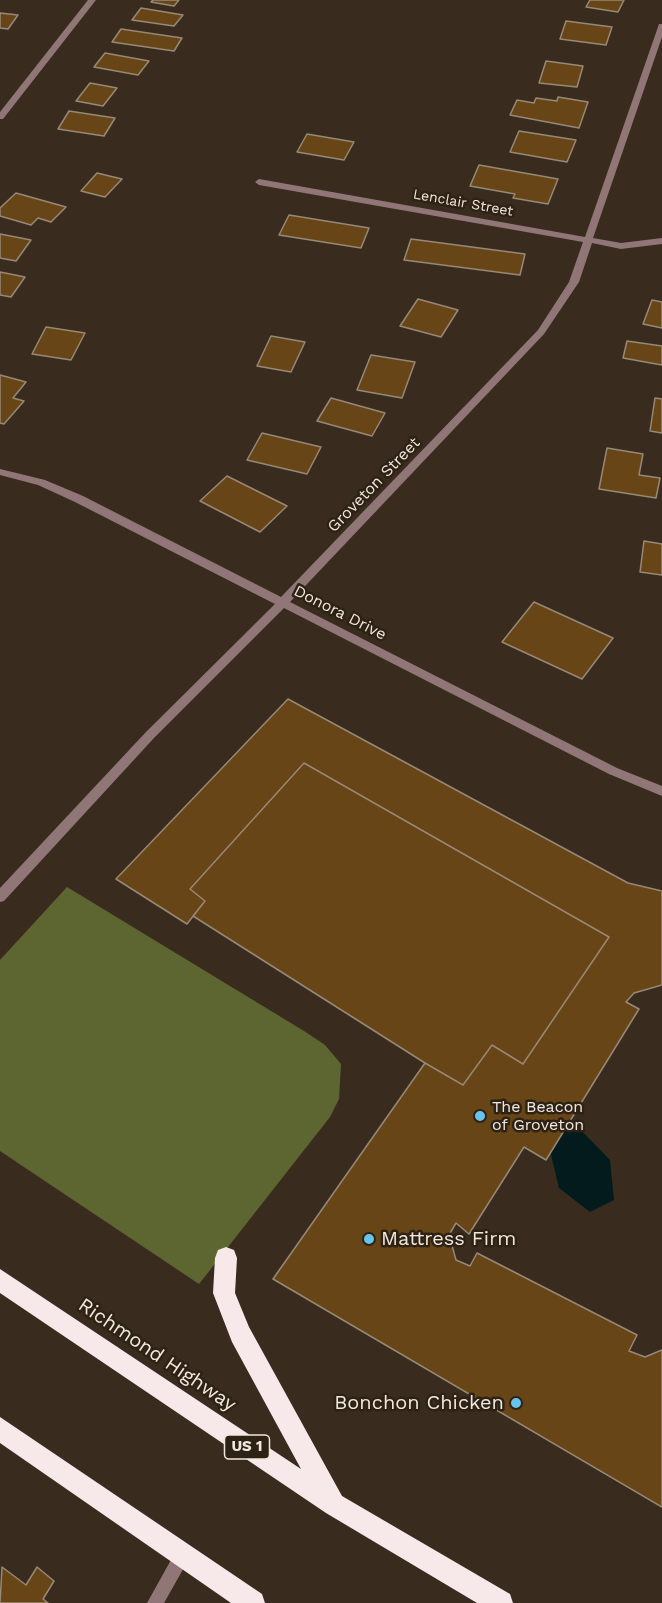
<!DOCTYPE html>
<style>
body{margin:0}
canvas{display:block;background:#392c1e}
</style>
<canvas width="662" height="1603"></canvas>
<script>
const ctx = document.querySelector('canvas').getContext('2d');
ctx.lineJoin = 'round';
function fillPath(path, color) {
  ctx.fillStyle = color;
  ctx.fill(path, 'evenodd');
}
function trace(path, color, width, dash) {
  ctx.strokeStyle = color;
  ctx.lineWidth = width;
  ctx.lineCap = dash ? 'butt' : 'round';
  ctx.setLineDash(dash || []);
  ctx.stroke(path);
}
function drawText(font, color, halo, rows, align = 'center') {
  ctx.font = font + ' "Work Sans",sans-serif';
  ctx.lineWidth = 5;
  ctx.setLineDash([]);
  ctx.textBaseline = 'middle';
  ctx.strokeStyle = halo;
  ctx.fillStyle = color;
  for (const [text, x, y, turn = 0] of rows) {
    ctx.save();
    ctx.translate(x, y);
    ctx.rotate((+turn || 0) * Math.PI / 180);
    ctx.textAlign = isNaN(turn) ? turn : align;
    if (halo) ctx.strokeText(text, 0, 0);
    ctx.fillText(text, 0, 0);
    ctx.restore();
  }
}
fillPath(new Path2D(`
 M67,887L304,1031L325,1045L341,1064L339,1099L330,1117L199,1284L0,1151V960Z`), '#5d6630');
fillPath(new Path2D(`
 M574,1123L610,1160L614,1200L590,1212L559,1188L547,1138Z`), '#031b1d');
const building = new Path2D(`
 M153,0H179L174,6L151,2Z
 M590,0H624L618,12L586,7Z
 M141,8L183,15L174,26L132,20Z
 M0,13L18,15L8,29L0,28Z
 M566,21L612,27L606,45L560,39Z
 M121,29L182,38L174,51L112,42Z
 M105,53L149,61L138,75L94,67Z
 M546,61L583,66L577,87L539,83Z
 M90,83L117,88L103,106L76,101Z
 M558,97L588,102L579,128L510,115L517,100L534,103L536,98L557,101Z
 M69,111L115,118L104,136L58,129Z
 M519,131L576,140L567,162L510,152Z
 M307,134L354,142L344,160L297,152Z
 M479,165L558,179L548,204L513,198L515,194L470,186Z
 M97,173L122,179L105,197L81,191Z
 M16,193L66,207L51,222L38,218L31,225L0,216V208Z
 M289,215L369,228L361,248L279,235Z
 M0,234L31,240L16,261L0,258Z
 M411,239L525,254L520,275L404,260Z
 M0,272L25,277L11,297L0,295Z
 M418,299L458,310L441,337L400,326Z
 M652,300L662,302V328L643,324Z
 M46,327L85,333L71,360L32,354Z
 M271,336L305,342L291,372L257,366Z
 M627,341L662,346V365L623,358Z
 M371,355L415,362L402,398L357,390Z
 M0,375L26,382L13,398L24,401L4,424L0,423Z
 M331,398L385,413L372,436L317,421Z
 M655,398L662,399V433L650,431Z
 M262,433L321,447L307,474L247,460Z
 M607,448L643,454L639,475L660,478L656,498L599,489Z
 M227,476L287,506L260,532L200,501Z
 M644,541L662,544V575L640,572Z
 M534,602L613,638L582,679L502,642Z
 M288,699L628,883L662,891V985L634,993L626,1002L639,1009L546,1160L524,1147L469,1234L456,1223L449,1235L456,1260L470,1266L477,1253L637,1335L629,1351L645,1357L662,1350V1507L273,1279L425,1063L463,1085L492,1045L523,1064L609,937L304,763L190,889L205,901L187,924L116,879Z
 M304,763L609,937L523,1064L492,1045L463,1085L425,1063L193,916L205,901L190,889Z
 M2,1567L26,1585L37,1567L54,1581L43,1599L48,1603H0Z`);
fillPath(building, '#674516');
trace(building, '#978877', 1.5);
fillPath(new Path2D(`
 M88,0H96L3,119H0V112Z
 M659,24H662V37L593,238L621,243L662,238V244L621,249L592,243L579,282L544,334L290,602L617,768L662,786V796L609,774L284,608L154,738L4,901L0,902V888L146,732L275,604L75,502L38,485L0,475V469L45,480L83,496L281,597L538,330L569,282L583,242L259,185L255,182L259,179L585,237Z
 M182,1549L188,1551L190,1557L164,1603H147L176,1551Z`), '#917678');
fillPath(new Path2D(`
 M226,1247L234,1250L237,1258L235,1293L249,1327L342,1496L510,1594L513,1603H477L326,1513L0,1293V1269L301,1469L232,1342L213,1293L215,1258L218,1250Z
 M0,1417L262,1594L265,1603H231L0,1443Z`), '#f7e9ea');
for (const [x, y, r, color] of [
 [480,1116,6,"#66c4ef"],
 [369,1239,6,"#66c4ef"],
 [516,1403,6,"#66c4ef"]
]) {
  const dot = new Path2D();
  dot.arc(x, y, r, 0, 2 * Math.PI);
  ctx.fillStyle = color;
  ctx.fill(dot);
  trace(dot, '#2e2214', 2);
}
drawText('14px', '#f0e7de', '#2e2214', [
 ["Lenclair Street",463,203,10]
]);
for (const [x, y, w] of [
 [247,1447,45]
]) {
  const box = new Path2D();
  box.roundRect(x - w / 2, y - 12, w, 24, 4.5);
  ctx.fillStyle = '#2e2214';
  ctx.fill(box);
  trace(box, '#f0e7de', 1.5);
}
drawText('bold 15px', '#f0e7de', null, [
 ["US 1",247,1447]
]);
drawText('16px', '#f0e7de', '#2e2214', [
 ["Groveton Street",374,485,-46],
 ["Donora Drive",340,613,27]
]);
drawText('16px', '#f0e7de', '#2e2214', [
 ["The Beacon",492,1107],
 ["of Groveton",492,1125]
], 'left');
drawText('20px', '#f0e7de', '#2e2214', [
 ["Mattress Firm",381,1239],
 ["Bonchon Chicken",504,1403,"right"]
], 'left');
drawText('20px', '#f0e7de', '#2e2214', [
 ["Richmond Highway",157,1355,34]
]);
</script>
